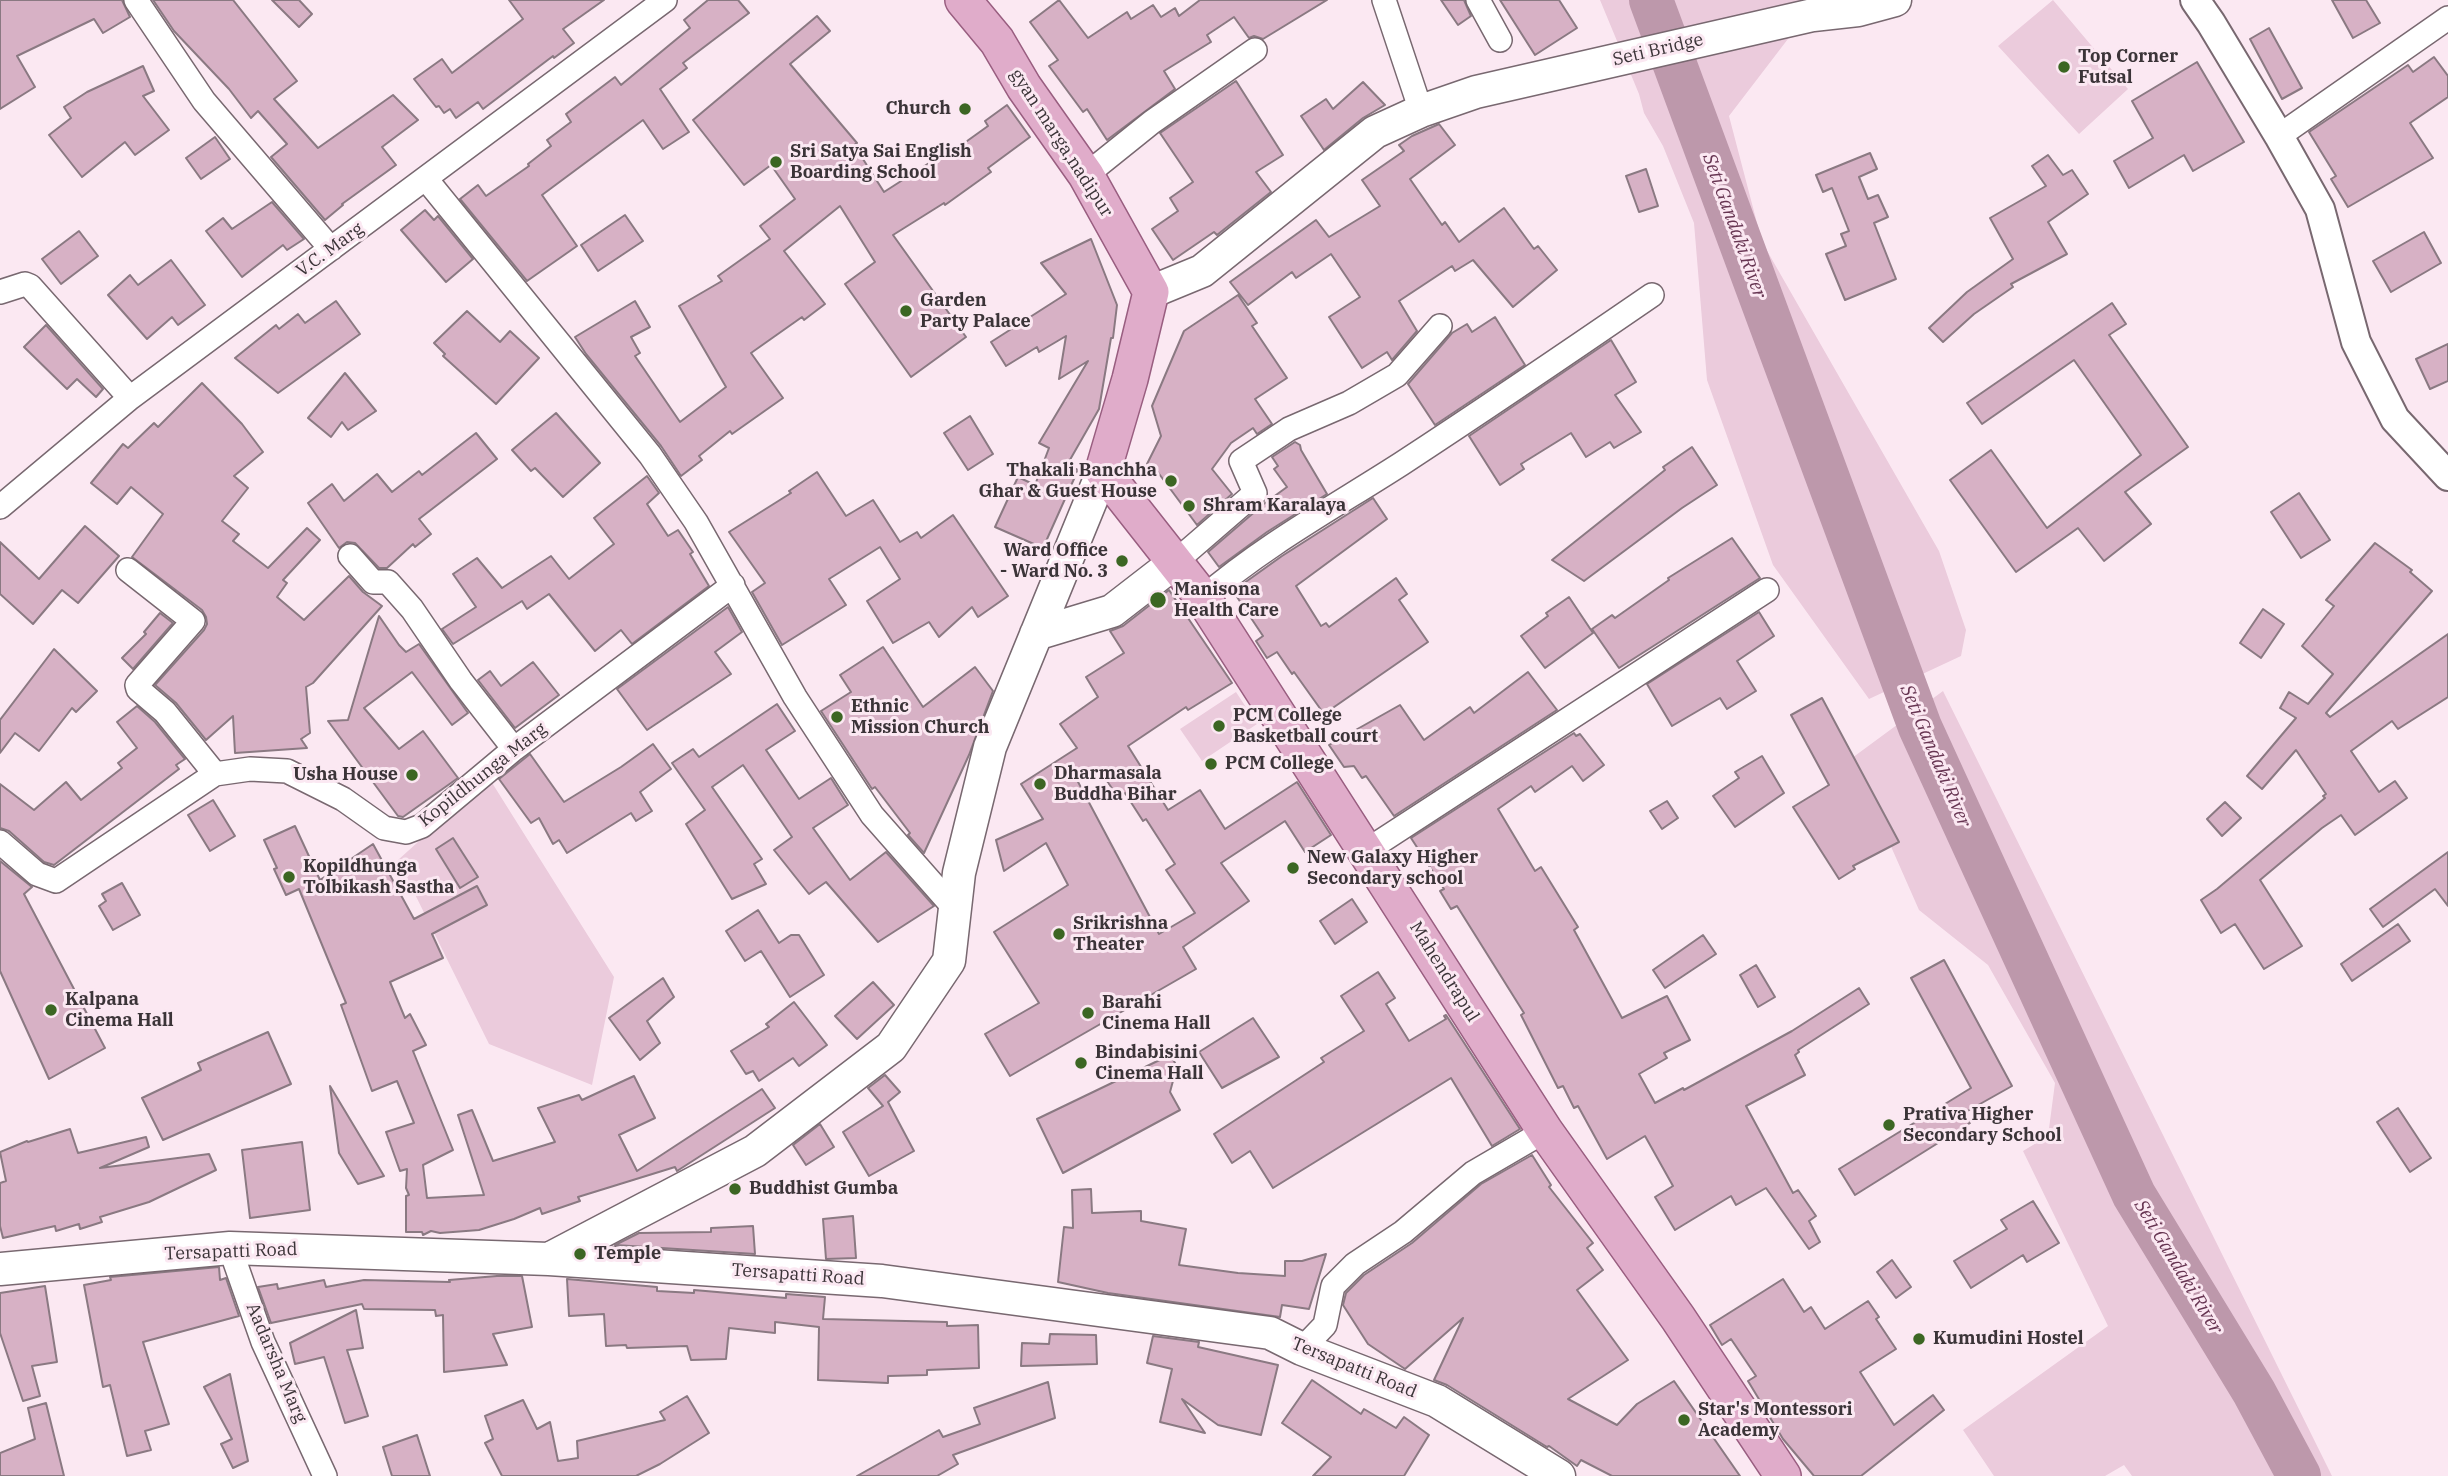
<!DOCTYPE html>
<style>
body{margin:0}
canvas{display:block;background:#fbe8f2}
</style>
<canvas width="2448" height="1476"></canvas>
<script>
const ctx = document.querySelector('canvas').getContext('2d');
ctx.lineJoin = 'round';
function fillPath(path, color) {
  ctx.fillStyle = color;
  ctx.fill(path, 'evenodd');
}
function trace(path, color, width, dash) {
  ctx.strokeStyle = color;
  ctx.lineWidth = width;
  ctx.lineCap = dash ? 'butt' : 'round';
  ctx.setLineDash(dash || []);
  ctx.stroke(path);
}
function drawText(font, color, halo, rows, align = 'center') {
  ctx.font = font + ' "IBM Plex Serif",serif';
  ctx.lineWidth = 6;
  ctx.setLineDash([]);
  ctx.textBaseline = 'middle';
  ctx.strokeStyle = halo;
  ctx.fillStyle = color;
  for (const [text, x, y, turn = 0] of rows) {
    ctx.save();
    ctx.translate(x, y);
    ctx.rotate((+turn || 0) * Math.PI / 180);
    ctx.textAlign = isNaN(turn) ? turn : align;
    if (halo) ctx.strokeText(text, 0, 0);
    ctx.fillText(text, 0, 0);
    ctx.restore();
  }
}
fillPath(new Path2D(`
 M1600,0H1805L1804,18L1729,116L1762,242L1939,551L1966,630L1961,656L1869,699L1773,565L1707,380L1694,223L1663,146L1644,113L1639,94Z
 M2053,0L2128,89L2079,134L1998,46Z
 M1943,691L2332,1476H2132L2124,1465L2105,1476H1994L1963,1430L2108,1326L2023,1151L2048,1136L2055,1083L1988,965L1919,910L1852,758Z
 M1236,692L1257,724L1202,761L1180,729Z
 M489,778L614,977L592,1085L489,1044L398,860Z`), '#ebcbdc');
trace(new Path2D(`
 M1651,0L1920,727L2134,1195L2254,1392L2299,1476`), '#bd98ab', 44);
const building = new Path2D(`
 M0,0H122L130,17L103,33L94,19L17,56L35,87L0,109Z
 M153,0H233L297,81L274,99L318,148L393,95L418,120L382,147L396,165L342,204L343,205L325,220L271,157L287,144L258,111L251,118L229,89L174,31Z
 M272,0H299L312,14L299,27Z
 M509,0H604L563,29L574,43L554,58L553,56L483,109L478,102L456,118L450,109L444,113L439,106L436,107L414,79L442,59L452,73L523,19Z
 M708,0H738L749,13L683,63L687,68L660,89L689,132L663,149L643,120L542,195L577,246L527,281L460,199L478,185L486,196L529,166L528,164L551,146L547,140L571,122L566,114L615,77L621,85L690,28L684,20Z
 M1059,0L1088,38L1127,12L1131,19L1153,5L1161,17L1175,8L1179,16L1200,0H1327L1263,39L1254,36L1249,38L1234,17L1207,35L1211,42L1164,71L1175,89L1107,140L1087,109L1083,112L1049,66L1058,60L1030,22Z
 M1441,0H1464L1471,16L1458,25Z
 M1500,0H1559L1577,28L1535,55Z
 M2332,0H2366L2380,23L2353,38Z
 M817,16L830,31L790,64L857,143L854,145L884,192L940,156L942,159L988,126L985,121L1007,105L1030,137L988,168L991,172L945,205L944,203L893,235L966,337L911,377L845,284L875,262L840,206L784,251L825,304L804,320L802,317L751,353L783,398L732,434L730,431L699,456L702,460L681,476L661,446L586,354L575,337L635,301L650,327L631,337L640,353L635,356L680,422L726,387L679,306L722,281L718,276L770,239L760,226L795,199L771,165L744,185L693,120Z
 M2269,28L2302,88L2282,99L2250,39Z
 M2434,57L2448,76V97L2410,123L2433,158L2348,207L2331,179L2336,176L2309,132L2408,65L2413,72Z
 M2197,62L2244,142L2193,171L2184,155L2129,188L2114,161L2153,138L2132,101Z
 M143,66L154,91L143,96L169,130L135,155L125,142L82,177L49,135L71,118L64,107L87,92Z
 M1236,81L1283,155L1256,172L1271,192L1217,235L1214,232L1173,260L1152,229L1178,211L1170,198L1193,182L1160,133Z
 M1363,82L1385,105L1363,118L1324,150L1301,116L1326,99L1333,109Z
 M1439,124L1455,145L1410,179L1442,225L1445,222L1459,242L1504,208L1534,249L1538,246L1557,270L1513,307L1473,260L1455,271L1452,266L1399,301L1417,331L1392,360L1387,352L1362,368L1329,317L1360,297L1331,254L1296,278L1292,272L1248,305L1230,282L1316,220L1329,237L1380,206L1362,180L1404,151L1399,145L1412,136Z
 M215,137L230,159L201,179L186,158Z
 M1870,153L1877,169L1859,177L1868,199L1878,195L1888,217L1874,223L1896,279L1845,300L1826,254L1846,246L1841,234L1849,231L1832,188L1823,192L1816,175Z
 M2048,155L2063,175L2072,170L2088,194L2048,222L2067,254L2011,284L2013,287L1974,314L1943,342L1929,328L1967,292L2013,259L1990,218L2046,186L2032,166Z
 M1646,169L1658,206L1639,212L1626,176Z
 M272,202L304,239L287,250L283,245L242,277L206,231L223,218L232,229Z
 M425,210L434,220L438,216L473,259L446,282L401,230Z
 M625,215L643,241L598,271L581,245Z
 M79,231L98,256L61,284L42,259Z
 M2424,232L2441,263L2391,292L2373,261Z
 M1091,239L1117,305L1113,338H1111L1099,409L1067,465L1078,470L1043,548L995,527L1018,477L1035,485L1049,448L1039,443L1088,361L1059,379L1066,336L1039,352L1037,347L1006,366L991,342L1066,294L1041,263Z
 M171,260L205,305L178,325L172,317L147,339L108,295L130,275L138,285Z
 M1238,295L1257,323L1252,326L1287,378L1255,399L1272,424L1257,434L1253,428L1231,443L1212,469L1232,494L1197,525L1154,467L1147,464L1161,436L1152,406L1184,331Z
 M336,301L360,334L278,393L235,358L276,325L279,329L298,314L305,323Z
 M2112,303L2126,324L2109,335L2188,447L2125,492L2151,524L2104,561L2078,528L2016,572L1950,480L1991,450L2047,528L2141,455L2074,360L1982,424L1967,403Z
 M467,311L500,342L510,331L539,358L496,404L443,356L445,354L434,343Z
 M1495,317L1525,365L1435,425L1408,384L1452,333L1467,324L1472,332Z
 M46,325L103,389L96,397L77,379L67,389L24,347Z
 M1611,340L1636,382L1615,395L1641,432L1614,448L1610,442L1586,457L1571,433L1521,464L1524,469L1500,485L1469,436Z
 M2448,344V381L2430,389L2416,359Z
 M345,373L376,411L348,430L342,422L331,437L308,418Z
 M202,383L242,424L263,452L234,476L248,488L222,521L239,534L233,541L268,568L307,528L320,540L283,580L287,583L277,597L304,620L349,576L363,592L382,606L313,683L306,687L310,733L301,739L307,748L235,753L233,716L206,740L176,703L155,685L204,630L207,624L206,617L202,610L132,557L163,514L131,487L117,504L91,483L123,444L128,448L154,423L158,427Z
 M556,413L600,463L563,497L535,468L531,471L512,450Z
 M970,416L993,454L968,470L944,433Z
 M476,433L497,459L419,519L431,534L415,547L413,544L387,568H379L355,543L347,542L339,548L308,503L332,484L344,501L377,474L392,492L419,471L422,475Z
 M1295,442L1300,445L1301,450L1327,494L1267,532L1219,567L1208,552L1265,503L1287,487L1274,469L1278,466L1272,457Z
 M1692,447L1717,485L1682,508L1584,581L1552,560L1665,470L1663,467Z
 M817,472L846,516L873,500L900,542L917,532L921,538L953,515L1008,596L978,617L972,607L939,637L929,622L893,643L867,601L900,579L880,547L829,579L846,605L782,645L752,592L765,583L729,532L791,493L789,491Z
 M647,476L659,493L647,504L668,536L678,530L693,552L690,554L709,586L632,644L621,630L595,651L549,594L527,609L522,601L453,644L442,629L476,607L453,574L477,558L502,588L551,556L569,579L614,544L594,518Z
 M2299,493L2330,540L2301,558L2271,512Z
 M1373,498L1387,519L1296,586L1321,626L1326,623L1329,627L1396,578L1407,594L1399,600L1428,642L1324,714L1294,672L1292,674L1277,652L1267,658L1256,641L1263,636L1233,591L1282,556Z
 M85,526L119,556L78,603L62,590L33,624L0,594V542L39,579Z
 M1732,538L1760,578L1619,668L1592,629L1612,615L1615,618L1669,580L1668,578Z
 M2375,543L2412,570L2410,572L2432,591L2326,713L2330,717L2448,634V697L2398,729L2392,721L2351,751L2379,792L2395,781L2407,798L2355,835L2341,815L2322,828L2260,880L2302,946L2264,969L2235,924L2221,933L2201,900L2217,889L2325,798L2323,796L2326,794L2296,750L2262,789L2247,776L2296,718L2280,708L2289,692L2308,704L2333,674L2302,646L2334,606L2326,600Z
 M1169,590L1232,683L1188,710L1186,707L1128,746L1168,810L1200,790L1225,829L1297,782L1331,835L1305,852L1285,821L1221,863L1249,901L1183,947L1196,969L1010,1076L985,1034L1039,1003L994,932L1068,885L1046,843L1004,871L996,840L1043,819L1021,784L1077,748L1060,724L1098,697L1086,677L1124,653L1110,631L1123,626ZM1098,768L1118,797L1125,793L1143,821L1146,819L1175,864L1166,870L1195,913L1159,934L1077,780Z
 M1569,597L1593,633L1545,668L1521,636L1548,616L1546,613Z
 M728,607L742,632L715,652L731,674L647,730L617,689Z
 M2263,609L2284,624L2261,658L2240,643Z
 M1759,612L1774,636L1737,661L1756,691L1727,709L1720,698L1672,726L1647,684Z
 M160,613L173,623L133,669L122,658L146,634L144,632Z
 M379,616L399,645L406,652L419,644L468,713L452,725L412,672L364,708L399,749L423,731L458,778L403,817L398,816L328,721L348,720Z
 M883,647L923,707L975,667L993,691L969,755L924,853L908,835L910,833L875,787L872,789L821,711L851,692L840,675Z
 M54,649L97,691L76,712L72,708L39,751L15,733L0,753V720Z
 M533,662L559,695L515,728L478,680L490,671L501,686Z
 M1528,672L1557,710L1394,816L1366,776L1362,778L1354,766L1344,767L1329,745L1400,705L1424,740L1470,707L1474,713Z
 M1822,698L1899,842L1853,866L1855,869L1839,879L1793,807L1829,785L1791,715Z
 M777,704L795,731L766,750L799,799L831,778L848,805L813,828L850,880L886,852L934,906L878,942L826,882L809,894L774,850L792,837L743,765L712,787L762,859L754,864L766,884L732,899L686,824L705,810L672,763L693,749L699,757Z
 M137,706L155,722L185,759L176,765L179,769L54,865L44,862L9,831L0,828V784L34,810L66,782L81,800L122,768L118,763L137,748L117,722Z
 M1574,733L1576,736L1580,734L1604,765L1583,781L1572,766L1535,792L1531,786L1498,809L1535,871L1541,867L1578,927L1574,930L1622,1018L1667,996L1690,1040L1664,1053L1667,1058L1639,1074L1655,1103L1683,1088L1684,1090L1792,1031L1859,988L1869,1004L1798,1050L1799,1052L1795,1055L1805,1075L1746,1106L1793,1193L1798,1190L1816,1216L1809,1221L1820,1242L1809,1249L1766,1188L1736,1205L1731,1196L1675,1230L1655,1197L1673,1186L1645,1136L1607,1159L1578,1106L1574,1108L1563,1086L1558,1088L1521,1015L1524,1013L1457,906L1451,909L1440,891L1444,889L1411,838Z
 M653,744L671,769L640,792L652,811L636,821L631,813L567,853L559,840L553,844L539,818L531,823L499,779L530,754L564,802L621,767Z
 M1762,756L1784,793L1735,827L1713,796L1739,778L1735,772Z
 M213,800L235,836L210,851L188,815Z
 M1667,801L1678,818L1662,829L1650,811Z
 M2225,802L2241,818L2222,836L2207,819Z
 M295,826L320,880L373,844L414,919L477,886L487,905L432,934L443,958L390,982L405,1018L410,1014L426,1045L413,1051L453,1150L423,1165L427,1198L484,1195L458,1115L472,1110L493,1161L555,1142L538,1108L579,1095L582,1100L634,1076L655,1118L619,1135L637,1171L762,1089L775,1108L677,1171L675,1167L578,1197L580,1201L542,1214L540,1208L514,1219L479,1230L440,1233L431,1231L423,1235L422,1232H406V1196L409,1195L406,1188L407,1169L400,1171L386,1132L414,1123L397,1081L372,1091L341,1005L346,1003L299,889L286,895L274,869L277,868L264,840Z
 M453,838L478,877L460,888L436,849Z
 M2448,852V906L2435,889L2383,927L2370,909Z
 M0,861L32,887L24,894L105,1048L49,1079L0,971Z
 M122,883L140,915L113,930L99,906L106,901L102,894Z
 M1352,899L1367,922L1335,944L1320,921Z
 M758,910L779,943L791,935H799L824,975L790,997L761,951L745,961L726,931Z
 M2398,924L2410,941L2352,981L2341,964Z
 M1703,935L1716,954L1665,988L1653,970Z
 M1944,960L2012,1086L1964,1113L1970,1123L1855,1195L1839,1169L1971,1088L1911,978Z
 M1756,965L1775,997L1758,1007L1740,975Z
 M1378,972L1395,998L1386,1004L1409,1041L1446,1019L1444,1016L1446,1015L1520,1129L1492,1146L1451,1078L1273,1188L1250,1151L1232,1163L1214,1134L1324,1062L1321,1058L1364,1031L1341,996Z
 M663,978L674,997L647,1021L660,1043L640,1060L609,1018Z
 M873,982L894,1005L857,1039L835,1016Z
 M794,1002L827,1045L799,1066L793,1058L759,1081L753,1071L746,1074L731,1051L769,1027L766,1024Z
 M1253,1018L1279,1057L1222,1088L1199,1052Z
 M268,1032L291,1084L163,1140L142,1098L201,1070L198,1063Z
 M1170,1055L1177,1066L1170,1092L1180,1110L1063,1173L1037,1119Z
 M885,1075L900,1092L888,1102L914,1151L869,1176L843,1132L883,1106L868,1088Z
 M330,1086L384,1176L358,1184L339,1153Z
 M2398,1108L2431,1158L2410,1172L2377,1122Z
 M820,1124L834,1147L806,1165L793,1145Z
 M70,1129L78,1153L146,1137L149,1147L100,1168L209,1154L216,1170L149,1202L100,1217L102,1222L80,1229L79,1224L56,1231L55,1226L3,1238L0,1226V1183L6,1181L0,1152L27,1141L28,1142Z
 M302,1142L310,1210L250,1218L242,1150Z
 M1532,1155L1551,1185L1549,1187L1593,1243L1587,1248L1603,1270L1577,1290L1628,1360L1568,1399L1617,1425L1637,1404L1674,1381L1740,1476H1612L1581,1460L1577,1466L1549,1446L1547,1447L1447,1385L1434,1380L1463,1318L1405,1369L1368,1344L1343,1305L1346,1293L1364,1275L1412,1243L1481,1184Z
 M1091,1189L1092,1213L1141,1211V1221L1186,1229L1179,1265L1238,1273L1285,1276V1261H1302L1326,1254L1309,1309L1282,1305L1280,1317L1108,1293L1058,1282L1064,1227L1073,1228L1072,1190Z
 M2033,1201L2059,1243L2027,1262L2023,1255L1971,1288L1954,1261L2007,1229L2001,1220Z
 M853,1216L856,1258L826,1259L823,1219Z
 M753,1226L755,1254L615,1245L639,1233L711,1232V1228Z
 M1892,1260L1911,1287L1896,1298L1877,1272Z
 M219,1267L220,1280L226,1278L239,1316L143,1342L169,1424L145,1431L151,1450L127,1456L110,1385L103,1387L84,1285L111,1280L110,1277Z
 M497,1276H522L532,1327L493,1334L507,1365L444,1372L443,1315L436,1316L435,1310L364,1309L362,1304L271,1323L258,1287L277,1284L278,1289L324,1280L326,1287L364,1280L450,1282L449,1280Z
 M567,1279L657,1287V1291L694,1293V1290L786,1298V1294L825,1297L823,1319L947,1322V1326L978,1325L979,1368L927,1370V1375L888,1376V1383L818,1380L819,1327L775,1322V1333L729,1328L726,1359L691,1360L687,1346L627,1348L626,1345L606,1346L604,1314L569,1316Z
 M1783,1279L1804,1312L1811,1307L1825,1329L1868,1301L1879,1317L1876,1319L1896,1349L1860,1372L1894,1425L1933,1395L1944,1410L1861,1476H1814L1783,1439L1748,1381L1756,1376L1731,1339L1722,1345L1710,1325Z
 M45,1286L57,1362L32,1366L40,1396L23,1401L0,1333V1293Z
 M356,1310L363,1348L347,1350L368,1416L345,1423L324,1357L295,1364L290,1343Z
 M1050,1334L1096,1335L1097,1364L1021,1366L1022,1343L1049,1344Z
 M1153,1336L1199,1342L1198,1347L1278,1365L1261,1435L1218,1425L1182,1399L1205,1433L1160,1422L1172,1369L1147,1363Z
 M230,1374L248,1461L233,1468L221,1444L232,1439L204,1387Z
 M1312,1380L1361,1414L1364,1409L1396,1428L1404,1417L1429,1435L1404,1476H1313L1331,1457L1282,1423Z
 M1048,1382L1055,1418L953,1455L958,1464L937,1476H857L939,1430L943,1437L980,1424L974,1408Z
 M687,1396L709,1433L660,1464L636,1476H502L485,1443L493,1439L485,1416L523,1400L537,1429L550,1422L558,1461L578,1458L577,1441L665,1420L660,1412Z
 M46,1403L64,1476H0V1453L35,1439L28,1408Z
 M417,1435L430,1476H392L383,1447Z`);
fillPath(building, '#d7b1c5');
trace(building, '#8a7982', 2);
const minor = new Path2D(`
 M136,0L204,101L331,249
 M1384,0L1421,111
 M1478,0L1500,40
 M2279,136L2448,18
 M1086,175L1152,122L1255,50
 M426,179L650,455L696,522L795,697L872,815L954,908
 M0,292L25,284L30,286L130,398
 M0,507L130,398L665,0
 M350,556L373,582H388L412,609L461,681L514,749
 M1174,563L1255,493L1241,461L1289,429L1349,403L1397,375L1440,326
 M128,570L193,621L137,685L138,689L165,712L215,774
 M1203,598C1263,546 1334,507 1401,464C1485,409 1569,352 1652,295
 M0,842L37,874L56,881L215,774L250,769L287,771L343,799L384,828L406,832L422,826L514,749L733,585
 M1366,851L1767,590
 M230,1248L263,1342L325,1476
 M1302,1349L1325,1325L1333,1286L1355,1264L1403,1232L1473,1173L1545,1131`);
const tertiary = new Path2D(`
 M2195,0L2211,23L2279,136L2320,209L2356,342L2395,419L2448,476`);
const secondary = new Path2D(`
 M1151,292L1202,271L1375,132L1421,111L1476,92L1813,15L1858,10L1895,0
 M1036,634L1112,611L1174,563
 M551,1258L755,1151L891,1047L949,961L959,873L990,747L1103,471
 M0,1269L230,1248L549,1259L882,1281L1270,1333L1302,1349L1437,1401L1559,1476`);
const primary = new Path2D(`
 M963,0L997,41L1024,87L1086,175L1151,292L1130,379L1103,471L1203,598L1545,1131L1678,1318L1783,1476`);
trace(minor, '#786870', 26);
trace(tertiary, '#786870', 32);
trace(secondary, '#786870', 35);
trace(primary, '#995e80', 38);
trace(minor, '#fff', 23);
trace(tertiary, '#fff', 28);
trace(secondary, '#fff', 32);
trace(primary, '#e0acca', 35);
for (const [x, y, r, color] of [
 [2064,67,7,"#3c6623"],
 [965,109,7,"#3c6623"],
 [776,162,7,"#3c6623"],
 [906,311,7,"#3c6623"],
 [1171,481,7,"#3c6623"],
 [1189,506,7,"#3c6623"],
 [1122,561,7,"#3c6623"],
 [1158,600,9,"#3c6623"],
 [837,717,7,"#3c6623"],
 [1219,726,7,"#3c6623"],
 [1211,764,7,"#3c6623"],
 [412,775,7,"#3c6623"],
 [1040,784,7,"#3c6623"],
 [1293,868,7,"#3c6623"],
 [289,877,7,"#3c6623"],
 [1059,934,7,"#3c6623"],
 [51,1010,7,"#3c6623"],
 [1088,1013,7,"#3c6623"],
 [1081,1063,7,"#3c6623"],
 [1889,1125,7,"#3c6623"],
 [735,1189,7,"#3c6623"],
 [580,1254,7,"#3c6623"],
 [1919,1339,7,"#3c6623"],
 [1684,1420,7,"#3c6623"]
]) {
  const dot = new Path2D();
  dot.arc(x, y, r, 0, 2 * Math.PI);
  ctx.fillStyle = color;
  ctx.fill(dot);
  trace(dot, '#fbe8f2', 2.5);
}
drawText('18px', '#3b3438', '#fbe8f2', [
 ["Seti Bridge",1658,50,-13],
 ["gyan marga,nadipur",1061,143,57],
 ["V.C. Marg",330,250,-36],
 ["Kopildhunga Marg",483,775,-38],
 ["Mahendrapul",1444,972,58],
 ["Tersapatti Road",231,1252,-2],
 ["Tersapatti Road",798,1275,4],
 ["Aadarsha Marg",276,1363,67],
 ["Tersapatti Road",1354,1368,22]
]);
drawText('bold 18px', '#3b3438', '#fbe8f2', [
 ["Top Corner",2078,57],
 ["Futsal",2078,78],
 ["Church",951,109,"right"],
 ["Sri Satya Sai English",790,152],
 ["Boarding School",790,173],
 ["Garden",920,301],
 ["Party Palace",920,322],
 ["Thakali Banchha",1157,471,"right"],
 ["Ghar & Guest House",1157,492,"right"],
 ["Shram Karalaya",1203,506],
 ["Ward Office",1108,551,"right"],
 ["- Ward No. 3",1108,572,"right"],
 ["Manisona",1174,590],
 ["Health Care",1174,611],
 ["Ethnic",851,707],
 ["Mission Church",851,728],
 ["PCM College",1233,716],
 ["Basketball court",1233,737],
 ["PCM College",1225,764],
 ["Dharmasala",1054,774],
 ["Buddha Bihar",1054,795],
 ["Usha House",398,775,"right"],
 ["New Galaxy Higher",1307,858],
 ["Secondary school",1307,879],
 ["Kopildhunga",303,867],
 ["Tolbikash Sastha",303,888],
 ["Srikrishna",1073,924],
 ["Theater",1073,945],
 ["Kalpana",65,1000],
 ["Cinema Hall",65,1021],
 ["Barahi",1102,1003],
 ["Cinema Hall",1102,1024],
 ["Bindabisini",1095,1053],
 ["Cinema Hall",1095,1074],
 ["Prativa Higher",1903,1115],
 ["Secondary School",1903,1136],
 ["Buddhist Gumba",749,1189],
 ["Temple",594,1254],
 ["Kumudini Hostel",1933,1339],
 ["Star's Montessori",1698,1410],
 ["Academy",1698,1431]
], 'left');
drawText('italic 19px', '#673552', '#fbe8f2', [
 ["Seti Gandaki River",1734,226,70],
 ["Seti Gandaki River",1935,756,67],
 ["Seti Gandaki River",2178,1267,59]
]);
</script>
